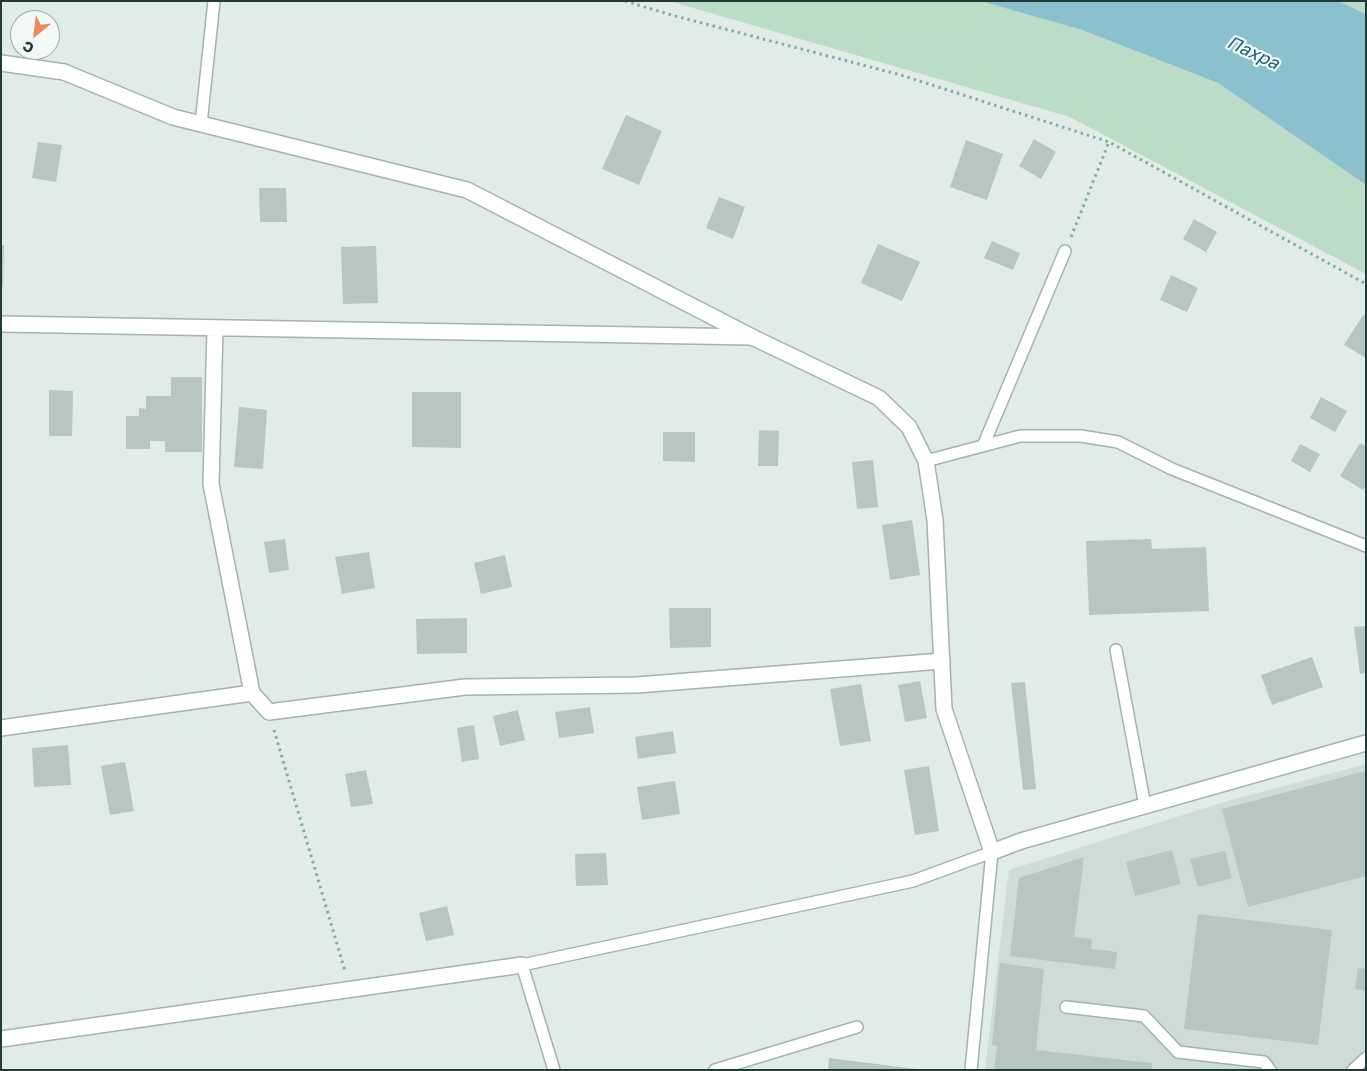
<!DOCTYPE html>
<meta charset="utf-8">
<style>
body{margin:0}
#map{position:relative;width:1367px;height:1071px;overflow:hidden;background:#e1ebe7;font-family:"Golos Text",sans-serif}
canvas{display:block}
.frame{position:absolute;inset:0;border:2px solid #223b36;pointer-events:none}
.north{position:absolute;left:10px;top:10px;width:50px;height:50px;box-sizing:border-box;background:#f1f8f5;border:1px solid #9eaca9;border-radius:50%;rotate:209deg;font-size:14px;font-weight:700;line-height:20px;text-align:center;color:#223b36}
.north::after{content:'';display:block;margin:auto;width:18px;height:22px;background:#ec8a5e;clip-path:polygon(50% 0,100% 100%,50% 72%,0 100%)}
</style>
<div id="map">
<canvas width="1367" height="1071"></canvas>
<div class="frame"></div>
<div class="north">С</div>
</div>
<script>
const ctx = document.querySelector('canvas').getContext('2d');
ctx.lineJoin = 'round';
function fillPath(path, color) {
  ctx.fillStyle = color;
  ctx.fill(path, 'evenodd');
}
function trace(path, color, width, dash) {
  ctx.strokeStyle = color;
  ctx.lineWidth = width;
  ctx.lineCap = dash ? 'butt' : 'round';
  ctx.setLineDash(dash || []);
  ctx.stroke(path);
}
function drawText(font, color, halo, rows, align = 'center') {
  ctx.font = font + ' "Golos Text",sans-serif';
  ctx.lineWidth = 4.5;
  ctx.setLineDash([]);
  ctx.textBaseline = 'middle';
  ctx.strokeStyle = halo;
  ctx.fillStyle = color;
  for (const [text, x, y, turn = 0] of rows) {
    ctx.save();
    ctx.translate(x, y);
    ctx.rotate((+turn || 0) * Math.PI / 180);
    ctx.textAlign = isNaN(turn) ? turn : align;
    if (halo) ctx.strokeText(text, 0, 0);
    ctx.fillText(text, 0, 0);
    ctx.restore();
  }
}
fillPath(new Path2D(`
 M1366,764V1070H985L1009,870L1224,802Z`), '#cfdbd6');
fillPath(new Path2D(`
 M669,1H980L1082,30L1218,83L1366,185V274L1070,117Z
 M1338,1H1366V14Z`), '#bbdcc6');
fillPath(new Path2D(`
 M980,1H1338L1366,14V185L1218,83L1082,30Z`), '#8bc0ce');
fillPath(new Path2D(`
 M626,115L662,131L639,185L602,169Z
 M1034,139L1056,152L1041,179L1019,166Z
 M966,140L1003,154L987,200L950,187Z
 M38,142L62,145L56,182L32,178Z
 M259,188H286L287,222H260Z
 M719,197L745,207L733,239L706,228Z
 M1194,219L1217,232L1206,252L1183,239Z
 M992,241L1020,253L1013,270L984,258Z
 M878,244L920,262L902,301L861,283Z
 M1,245H4L3,287H1Z
 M376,246L378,303L343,304L341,247Z
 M1171,275L1198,288L1187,312L1160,300Z
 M1363,315L1366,316V358L1344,345Z
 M171,377H202V452H165V441H150V449H126V416H139V408L146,409V396H171Z
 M49,390L73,391L72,436H49Z
 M412,392H461V448L412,447Z
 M1321,397L1347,411L1335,432L1310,418Z
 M239,407L267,410L263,469L234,467Z
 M759,430L779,431L778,466H758Z
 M663,432H695V462L663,461Z
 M1360,443L1366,446V485L1363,490L1340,476Z
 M1300,444L1320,454L1310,472L1291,461Z
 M873,460L878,507L857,509L852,462Z
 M912,520L920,575L890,580L882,525Z
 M285,539L289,570L269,573L264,542Z
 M1151,539L1152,549L1206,547L1209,611L1089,615L1086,541Z
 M369,552L375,588L342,594L335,557Z
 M505,555L512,587L481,594L474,563Z
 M669,608H711V647L670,648Z
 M467,618V653L417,654L416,619Z
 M1366,626V673L1360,674L1354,627Z
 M1312,657L1323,687L1272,705L1261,675Z
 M920,681L927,718L905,722L898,685Z
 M1025,682L1036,789L1023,790L1011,683Z
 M861,684L871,741L840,746L830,689Z
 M590,707L594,733L559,738L555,712Z
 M518,710L525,740L500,746L493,716Z
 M474,725L479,759L462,762L457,728Z
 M673,731L676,753L638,759L635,737Z
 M68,745L71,785L34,787L32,748Z
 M125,762L134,811L110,815L101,766Z
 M929,766L939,831L915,835L904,770Z
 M366,770L373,804L351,807L345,774Z
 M1366,771V876L1248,907L1222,809Z
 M675,781L680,814L642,820L637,787Z
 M1172,850L1181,884L1135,896L1126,862Z
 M1225,851L1232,878L1198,887L1190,859Z
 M606,853L608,885L576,886L575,854Z
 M1084,857L1074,937L1092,939L1091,949L1117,952L1115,969L1010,956L1019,878Z
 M447,906L454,935L426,941L419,913Z
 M1198,914L1332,930L1318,1045L1184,1029Z
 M1000,963L1044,969L1036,1050L1152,1063V1070H994L997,1046L992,1045Z
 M1358,968L1366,969V991L1355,989Z
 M829,1058L916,1069L915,1070H828Z`), '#b7c6c0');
const service = new Path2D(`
 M201,124L214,1
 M983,446L1065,251
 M926,461L1020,436H1081L1118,442L1172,469L1366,546
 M1116,650L1145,806
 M1066,1007L1144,1016L1178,1052L1264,1062L1270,1070
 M554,1070L522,965L913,881L992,852L971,1070
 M715,1070L857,1027
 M1353,1070L1366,1058`);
const minor = new Path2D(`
 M1,324L752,337
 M215,329L211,484L252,693L269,712L465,687L637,685L942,661
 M1,728L252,693
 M1,1039L522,965`);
const tertiary = new Path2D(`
 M1,63L64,72L173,117L467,190L752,337L879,398L909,427L926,461L935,520L944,709L992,852L1021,841L1366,743`);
trace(service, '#a4b3ae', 14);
trace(minor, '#a4b3ae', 18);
trace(tertiary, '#a4b3ae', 18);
trace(new Path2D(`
 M625,1L675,16L901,75L1109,142L1366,284
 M1071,237L1109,142
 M274,730L345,971`), '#83ada3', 3, [2.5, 4]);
trace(service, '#fff', 11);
trace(minor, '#fff', 15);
trace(tertiary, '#fff', 15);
drawText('italic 18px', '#1f6175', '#f1f8f5', [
 ["Пахра",1253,53,25]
]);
</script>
